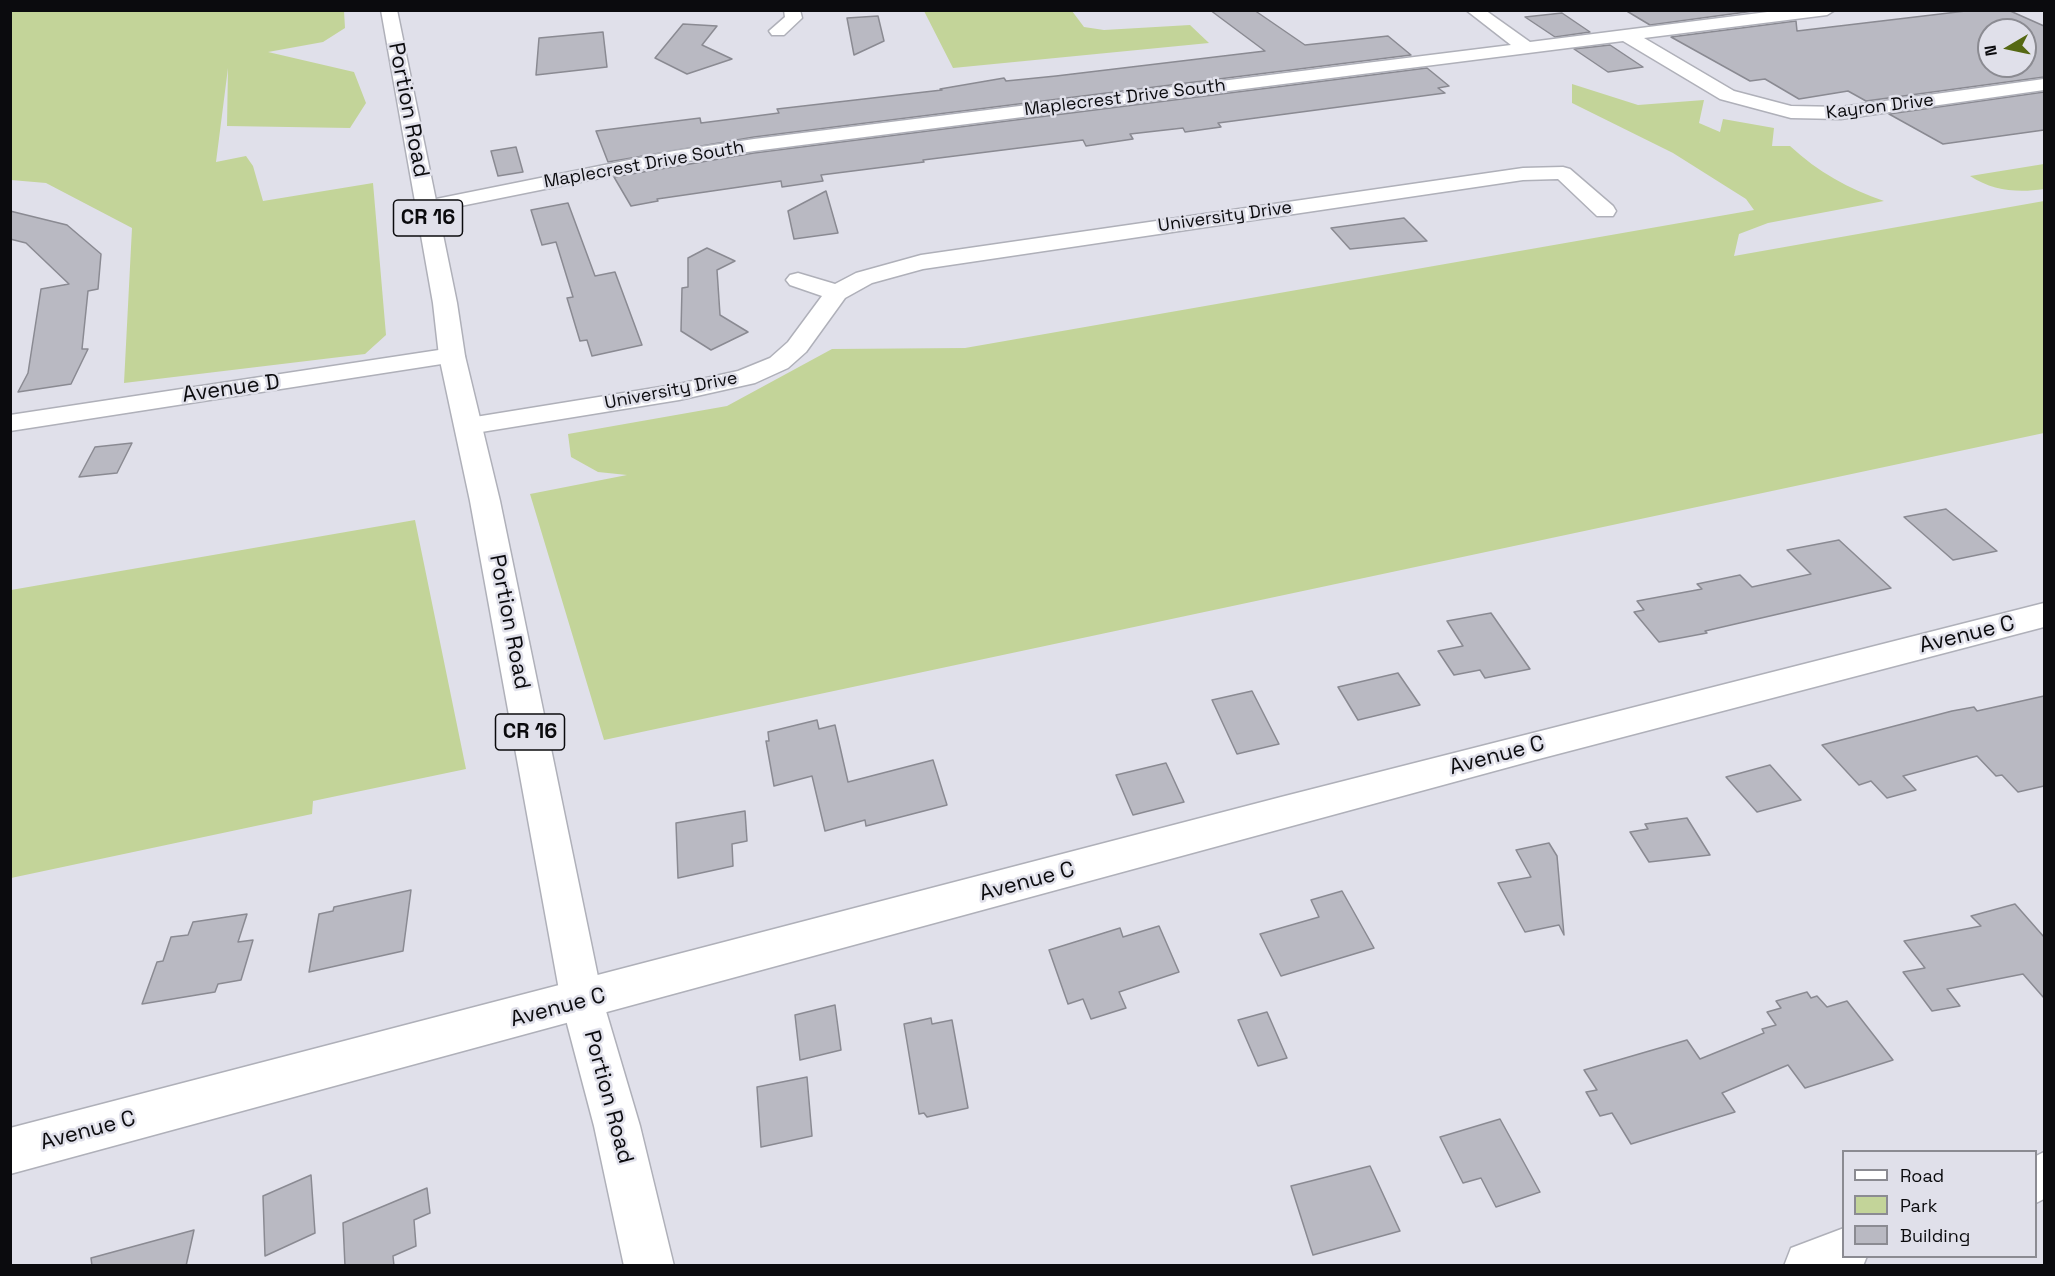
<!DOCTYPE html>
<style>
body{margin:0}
#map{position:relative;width:2055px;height:1276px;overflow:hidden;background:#e0e0ea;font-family:"Space Grotesk",sans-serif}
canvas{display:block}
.frame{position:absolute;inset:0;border:12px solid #0b0b0e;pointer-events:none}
.legend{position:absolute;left:1842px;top:1150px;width:195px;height:108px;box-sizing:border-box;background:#e0e0ea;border:2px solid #8b8b92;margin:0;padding:8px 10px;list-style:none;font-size:18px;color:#0b0b0e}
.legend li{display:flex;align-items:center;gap:12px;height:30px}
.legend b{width:30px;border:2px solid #8b8b92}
.north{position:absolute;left:1977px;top:18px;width:60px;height:60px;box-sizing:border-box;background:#e0e0ea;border:2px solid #8b8b92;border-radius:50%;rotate:261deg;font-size:16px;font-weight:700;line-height:24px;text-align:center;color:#0b0b0e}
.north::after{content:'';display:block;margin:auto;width:21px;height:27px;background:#556813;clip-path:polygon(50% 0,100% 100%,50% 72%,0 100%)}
</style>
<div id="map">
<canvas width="2055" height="1276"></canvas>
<div class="frame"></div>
<ul class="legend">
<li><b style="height:8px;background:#fff"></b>Road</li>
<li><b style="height:16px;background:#c3d499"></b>Park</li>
<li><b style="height:16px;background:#b9b9c2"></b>Building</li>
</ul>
<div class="north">N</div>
</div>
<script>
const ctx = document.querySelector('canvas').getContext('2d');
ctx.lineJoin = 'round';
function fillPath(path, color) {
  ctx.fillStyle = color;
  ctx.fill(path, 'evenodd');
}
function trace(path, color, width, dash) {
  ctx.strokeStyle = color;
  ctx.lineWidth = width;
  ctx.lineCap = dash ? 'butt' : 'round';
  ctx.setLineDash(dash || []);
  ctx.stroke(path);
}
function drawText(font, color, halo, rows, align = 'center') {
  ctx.font = font + ' "Space Grotesk",sans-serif';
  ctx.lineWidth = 5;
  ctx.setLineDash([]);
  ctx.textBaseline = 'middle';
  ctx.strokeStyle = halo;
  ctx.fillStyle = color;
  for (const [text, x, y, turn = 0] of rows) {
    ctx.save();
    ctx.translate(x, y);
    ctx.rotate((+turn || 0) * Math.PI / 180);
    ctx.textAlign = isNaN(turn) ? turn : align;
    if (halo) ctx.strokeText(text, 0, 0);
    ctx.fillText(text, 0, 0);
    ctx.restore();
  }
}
fillPath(new Path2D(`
 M10,11H344L345,28L323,42L268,52L354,72L366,103L350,128L227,126L228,68L216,162L246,156L253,166L263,201L373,183L386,335L365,354L124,383L132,228L46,183L11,180Z
 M924,11H1072L1084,27L1104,30L1190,25L1209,43L953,68Z
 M1572,84L1638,105L1704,100L1699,123L1720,132L1723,119L1774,128L1772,146H1790C1818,172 1849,189 1884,201L1768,223L1739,234L1734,256L2044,201V433L604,740L530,494L627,475L598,472L571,457L568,434L727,406L832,349L965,348L1754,210L1746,199L1673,153L1572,103Z
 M2044,164V189C2018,193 1993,191 1970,176Z
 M415,520L466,769L313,801L312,814L11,878V590Z`), '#c3d499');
const building = new Path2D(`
 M1210,10H1254L1305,45L1388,36L1411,55L754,137L608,162L596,131L700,118L701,123L779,113L777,109L942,90L940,89L1004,78L1006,81L1056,76L1265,51Z
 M1625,10H1761L1650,25Z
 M1974,10H2008L2044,26V77L1866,101L1848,91L1799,99L1765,79L1750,81L1671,37L1796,21L1797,31ZM1989,30H2025V66H1989Z
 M1562,13L1590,32L1555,37L1525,17Z
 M878,16L884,41L854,55L847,18Z
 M683,24L717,26L702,45L732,59L687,74L655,58Z
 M603,32L607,67L536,75L539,38Z
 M1610,45L1643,67L1608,72L1574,49Z
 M1427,68L1449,86L1438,88L1445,93L1218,123L1221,127L1185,132L1183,128L1130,134L1133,139L1086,146L1083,140L923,160L924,162L821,175L823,181L782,187L781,181L657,199L658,201L631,206L614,177L754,153Z
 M2044,92V130L1943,144L1889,114Z
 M516,147L523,172L498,176L491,151Z
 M826,191L838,233L794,239L788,211Z
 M568,203L595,276L615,272L642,345L592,356L587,340L580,341L567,298L573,297L556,242L542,245L531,210Z
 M10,211L67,225L101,254L98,289L88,291L82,349H88L71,384L18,392L28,373L41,289L69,284L26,243L10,239Z
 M1404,218L1427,241L1350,249L1331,228Z
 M707,248L735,261L717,270L720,315L748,332L711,350L681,331L682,288L688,287V258Z
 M132,443L117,473L79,477L95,447Z
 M1946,509L1997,551L1953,560L1904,517Z
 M1839,540L1891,588L1705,631L1707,633L1659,642L1634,612L1644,610L1637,601L1702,589L1697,584L1740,575L1752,587L1811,574L1787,550Z
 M1491,613L1530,669L1485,678L1480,670L1454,675L1438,651L1463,646L1447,621Z
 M1398,673L1420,705L1358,720L1338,687Z
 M1252,691L1279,744L1237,754L1212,700Z
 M2044,696V786L2018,792L2002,775L1996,776L1977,756L1903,776L1916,790L1887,798L1871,781L1859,785L1822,745L1952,711L1974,707L1977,711Z
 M817,720L819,729L835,725L848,782L933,760L947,805L866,826L865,820L825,831L812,776L774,786L766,741H769L768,732Z
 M1166,763L1184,802L1133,815L1116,775Z
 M1770,765L1801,800L1757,812L1726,777Z
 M745,811L747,841L732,844L733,866L678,878L676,823Z
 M1687,818L1710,855L1649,862L1630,832L1648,829L1645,824Z
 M1549,843L1557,856L1564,935L1559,925L1525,932L1498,883L1531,877L1516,850Z
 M411,890L403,951L309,972L319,914L333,911L334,907Z
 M1342,891L1374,948L1281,976L1260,934L1319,917L1311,900Z
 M2015,904L2044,937V998L2023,974L1947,989L1960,1006L1932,1011L1903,972L1925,968L1904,941L1981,926L1971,916Z
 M247,914L238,942L253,940L241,980L218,984L215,992L142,1004L157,962L163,961L171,937L188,935L193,922Z
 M1159,926L1179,972L1119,992L1126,1008L1091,1019L1083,999L1068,1004L1049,950L1120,928L1123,937Z
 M1807,992L1811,998L1817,996L1827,1007L1847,1001L1893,1060L1805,1088L1788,1065L1722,1093L1735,1112L1631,1144L1612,1113L1600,1116L1586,1092L1597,1090L1584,1070L1687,1040L1700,1059L1764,1033L1762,1029L1776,1025L1767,1012L1781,1008L1776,1001Z
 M835,1005L841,1050L800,1060L795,1015Z
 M1267,1012L1287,1058L1258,1066L1238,1020Z
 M931,1018L932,1024L952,1020L968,1108L927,1117L924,1113L919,1114L904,1024Z
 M807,1077L812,1136L761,1147L757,1087Z
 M1500,1119L1540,1192L1496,1207L1481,1178L1463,1183L1440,1137Z
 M1370,1166L1400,1231L1313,1255L1291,1186Z
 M311,1175L315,1233L265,1256L263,1196Z
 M427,1188L430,1213L414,1220L416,1246L393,1256L394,1266H345L343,1223Z
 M194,1230L186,1266H92L91,1258Z`);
fillPath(building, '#b9b9c2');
trace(building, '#8a8a92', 1.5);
const minor = new Path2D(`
 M784,10H800L802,18L784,35H772L769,31L785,17Z
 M1466,10H1485L1530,42L1783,10H1835L1827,15L1644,38L1734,91L1791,106L1841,107L2044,79V90L1841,119L1791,118L1720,99L1623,41L754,151L674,163L426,213L418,212L415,207L418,202L426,201L674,151L754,139L1511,45Z
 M1563,167L1570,169L1613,206L1616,211L1613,216H1597L1558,179L1523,180L923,269L872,283L845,298L806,352L788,368L755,383L679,400L469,434L459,432L455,426L459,420L469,418L679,384L738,371L770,358L788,342L822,296L790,285L786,280L790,275L798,273L835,284L856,273L921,255L1523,168Z
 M452,348L461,351L465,356L461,361L10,431V415Z
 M2044,603V627L1535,760L10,1174V1128L1281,797Z
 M2044,1152V1199L2036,1203V1156Z
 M1844,1228V1256H1867L1863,1266H1784L1791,1248Z`);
const major = new Path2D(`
 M381,10H397L457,303L465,356L500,501L603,1001L640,1126L674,1266H624L594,1126L561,1001L470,501L439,356L433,303Z`);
trace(minor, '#afb0b9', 3);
trace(major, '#afb0b9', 3);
fillPath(minor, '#fff');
fillPath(major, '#fff');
drawText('18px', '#0b0b0e', '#e0e0ea', [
 ["Maplecrest Drive South",1125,98,-7],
 ["Kayron Drive",1880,107,-7],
 ["Maplecrest Drive South",644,165,-10],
 ["University Drive",1225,217,-8],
 ["University Drive",671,391,-11]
]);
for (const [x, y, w] of [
 [428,218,69],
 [530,732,69]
]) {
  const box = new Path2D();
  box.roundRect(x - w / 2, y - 18, w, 36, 4.5);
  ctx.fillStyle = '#e0e0ea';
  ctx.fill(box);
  trace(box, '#0b0b0e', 1.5);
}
drawText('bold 21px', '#0b0b0e', null, [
 ["CR 16",428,218],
 ["CR 16",530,732]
]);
drawText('22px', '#0b0b0e', '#e0e0ea', [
 ["Portion Road",408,110,79],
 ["Avenue D",231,389,-8],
 ["Portion Road",509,622,79],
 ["Avenue C",1967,635,-14],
 ["Avenue C",1497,756,-15],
 ["Avenue C",1027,882,-15],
 ["Avenue C",558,1008,-15],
 ["Portion Road",608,1097,75],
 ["Avenue C",88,1131,-15]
]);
</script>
